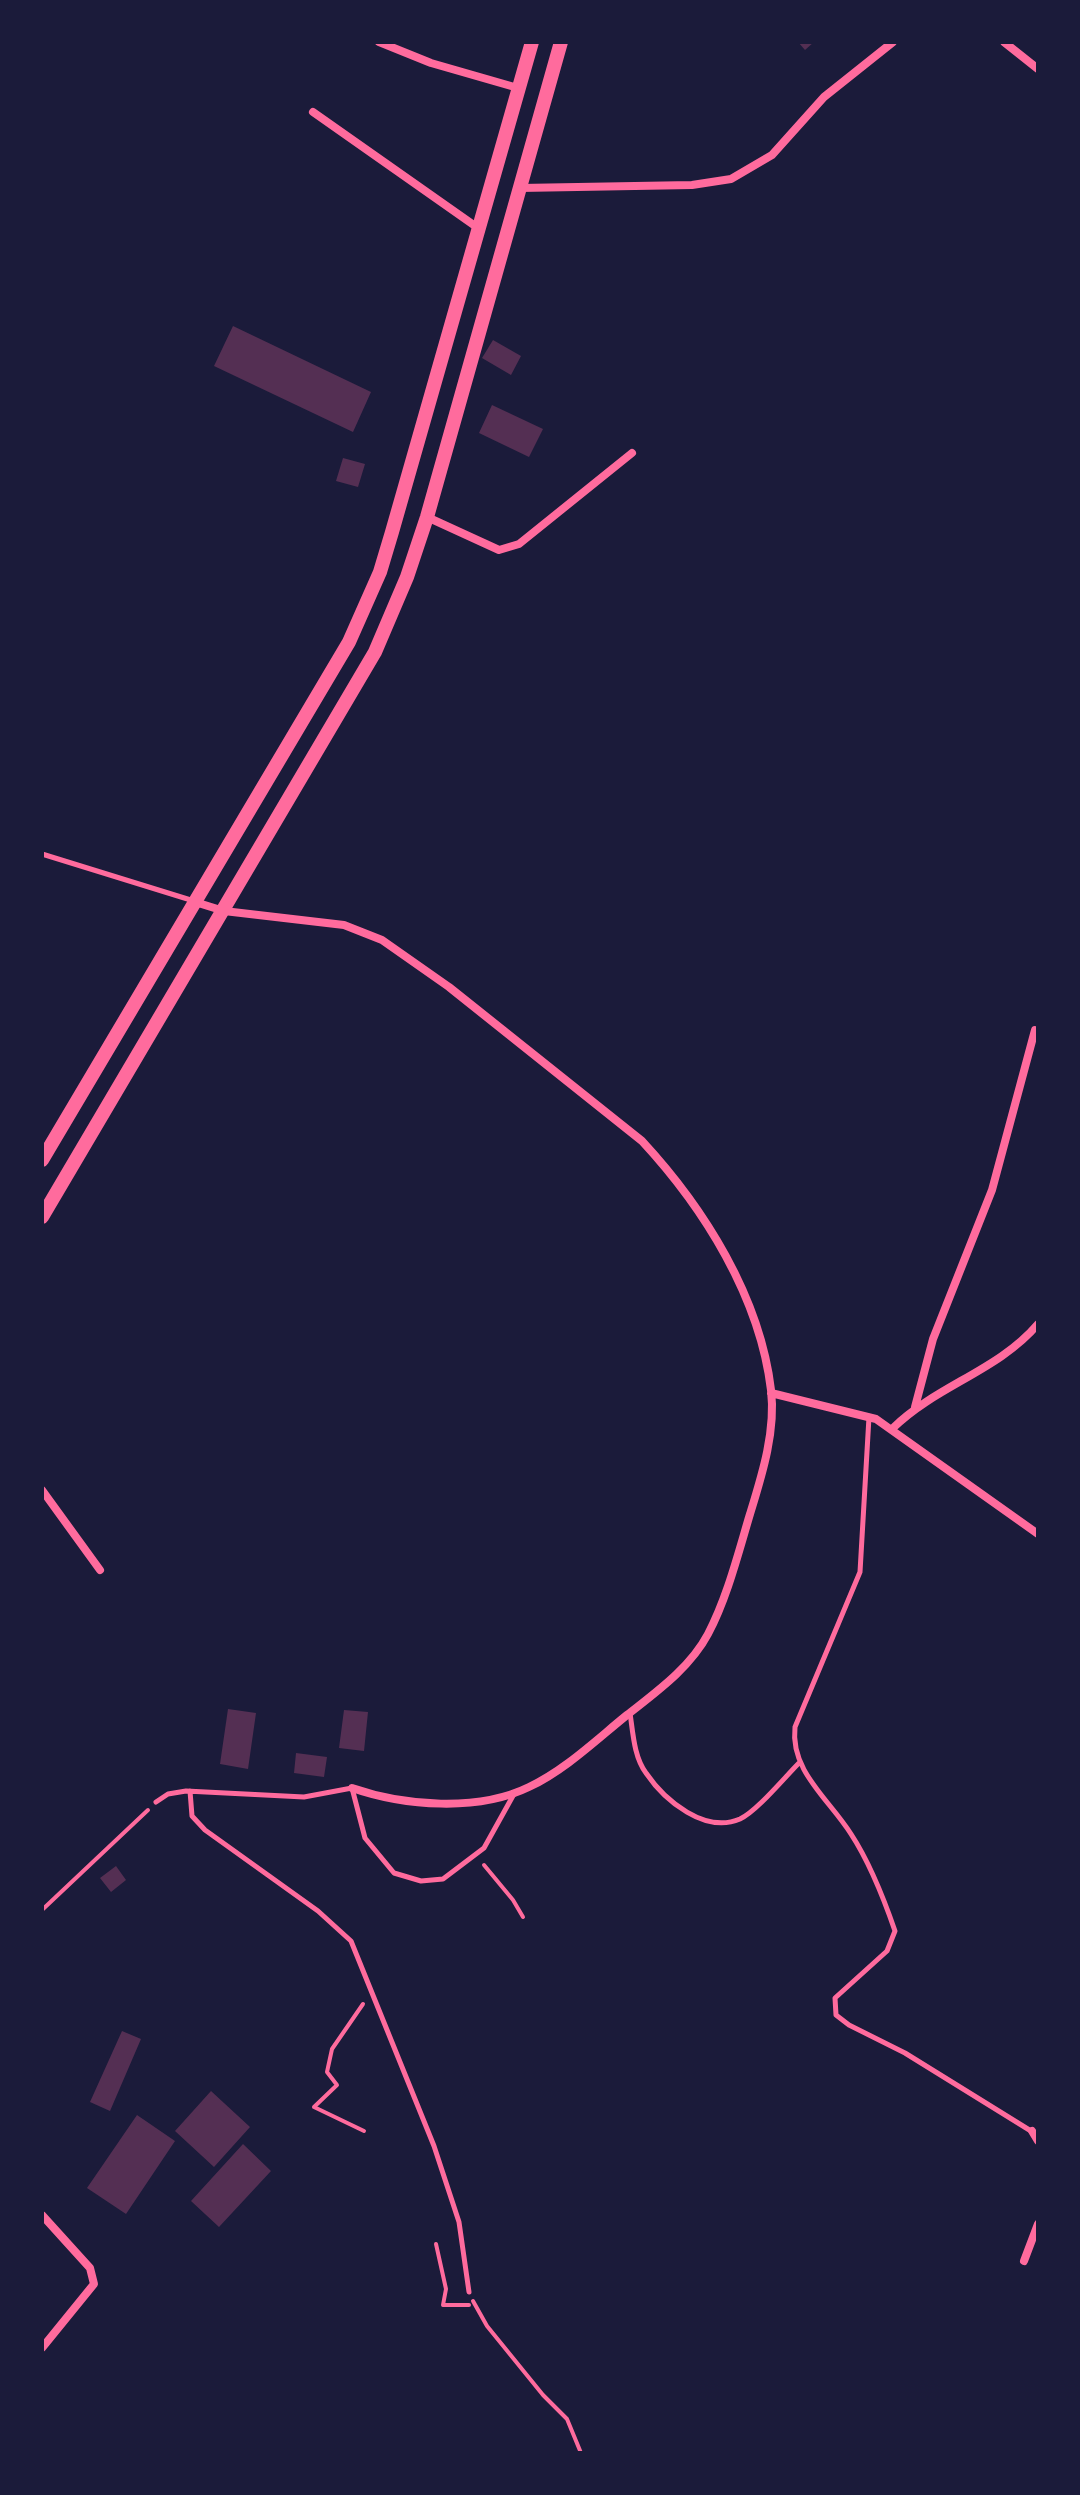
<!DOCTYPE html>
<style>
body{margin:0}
#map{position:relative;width:1080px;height:2495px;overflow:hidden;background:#1b1b3a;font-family:Barlow,sans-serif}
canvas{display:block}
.frame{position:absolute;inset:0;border:44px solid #1b1b3a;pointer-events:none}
</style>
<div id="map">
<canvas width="1080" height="2495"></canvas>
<div class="frame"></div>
</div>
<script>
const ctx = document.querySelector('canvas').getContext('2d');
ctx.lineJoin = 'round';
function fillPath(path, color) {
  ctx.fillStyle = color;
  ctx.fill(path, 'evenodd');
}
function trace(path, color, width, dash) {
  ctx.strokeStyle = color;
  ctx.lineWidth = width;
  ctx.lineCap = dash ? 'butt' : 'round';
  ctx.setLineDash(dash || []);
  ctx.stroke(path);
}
fillPath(new Path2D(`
 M798,42H814L805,50Z
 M233,326L371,392L353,432L214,366Z
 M493,340L521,356L511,375L482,358Z
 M492,405L543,429L529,457L479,433Z
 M343,458L365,464L358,487L336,481Z
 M228,1709L256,1713L248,1769L220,1764Z
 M344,1710L368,1712L364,1751L339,1748Z
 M296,1753L327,1757L324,1777L294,1773Z
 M116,1866L126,1880L111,1892L100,1878Z
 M122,2031L141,2039L110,2111L90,2102Z
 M211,2091L250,2127L214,2167L175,2131Z
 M137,2115L175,2141L126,2214L87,2188Z
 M243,2144L271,2171L219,2227L191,2201Z`), '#542f53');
trace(new Path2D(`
 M484,1865L513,1900L523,1917
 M42,1910L148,1810
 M363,2004L332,2049L327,2072L337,2085L314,2107L364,2131
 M436,2244L446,2289L443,2305H469
 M473,2301L487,2326L543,2395L567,2419L581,2453`), '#ff6b9d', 4);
trace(new Path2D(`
 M42,854L194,901
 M869,1417L860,1572L795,1727C790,1771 829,1799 851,1834C870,1863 884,1899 895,1931L887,1951L835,1998L836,2015L849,2025L905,2053L1031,2131
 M630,1713C633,1733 634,1757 646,1773C665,1801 705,1834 740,1819C757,1811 784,1778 799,1763
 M190,1791L192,1816L205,1830L318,1911L351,1941L434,2146L459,2222L469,2292
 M156,1802L168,1794L186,1791L304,1797L352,1788L365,1838L394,1873L421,1881L443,1879L484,1848L514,1794`), '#ff6b9d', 5);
trace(new Path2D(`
 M379,42L431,63L518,88
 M1004,42L1038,69
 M313,112L478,228
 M520,188L692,185L731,179L772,155L824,97L893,42
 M427,517L499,550L519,544L632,453
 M195,902L224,911L344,925L382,940L449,987L642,1141C704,1208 760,1297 771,1390C776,1431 762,1475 750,1514C738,1554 727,1598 708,1634C690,1668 656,1692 627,1715C596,1740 565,1770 529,1787C478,1812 404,1806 352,1788
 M771,1393L876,1419L1038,1534
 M915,1407L933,1339L992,1190L1035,1030
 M893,1428C937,1385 998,1371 1038,1324
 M42,1490L100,1570
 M1032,2131L1038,2141
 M42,2215L90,2268L94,2284L42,2348
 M1024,2261L1038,2224`), '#ff6b9d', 8);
trace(new Path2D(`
 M42,1160L349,642L380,572L392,532L532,42
 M42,1217L375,652L407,577L427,517L561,42`), '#ff6b9d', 14);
</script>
